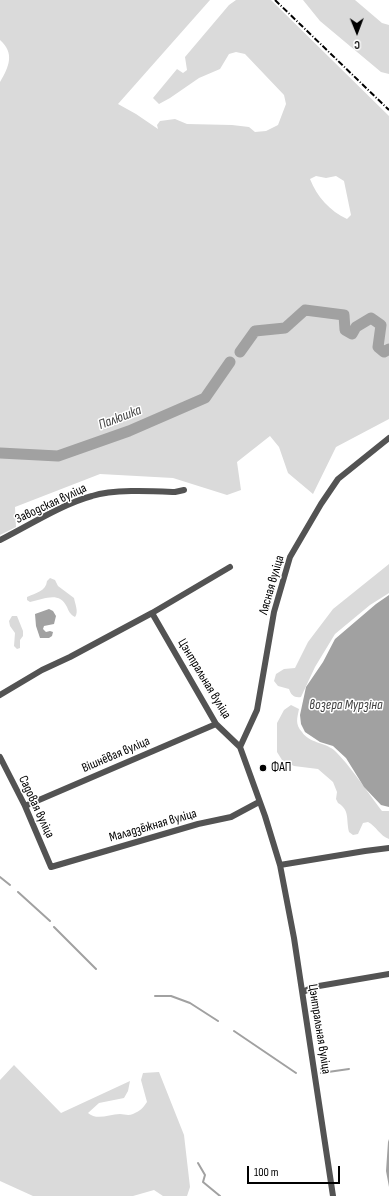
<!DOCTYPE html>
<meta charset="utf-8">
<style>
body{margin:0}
#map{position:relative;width:389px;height:1196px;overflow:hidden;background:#fff;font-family:"Sofia Sans Condensed",sans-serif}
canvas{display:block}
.north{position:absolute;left:337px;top:12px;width:40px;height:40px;-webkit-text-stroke:3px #fff;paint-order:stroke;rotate:179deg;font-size:11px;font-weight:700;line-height:16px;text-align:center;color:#000}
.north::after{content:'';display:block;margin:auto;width:14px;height:18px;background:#000;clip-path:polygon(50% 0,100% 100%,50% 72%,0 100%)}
.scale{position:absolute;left:247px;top:1166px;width:93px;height:18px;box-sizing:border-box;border:2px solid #000;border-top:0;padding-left:5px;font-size:12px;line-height:14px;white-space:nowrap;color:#000;-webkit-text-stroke:3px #fff;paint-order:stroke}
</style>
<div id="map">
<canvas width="389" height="1196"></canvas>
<div class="north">С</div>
<div class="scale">100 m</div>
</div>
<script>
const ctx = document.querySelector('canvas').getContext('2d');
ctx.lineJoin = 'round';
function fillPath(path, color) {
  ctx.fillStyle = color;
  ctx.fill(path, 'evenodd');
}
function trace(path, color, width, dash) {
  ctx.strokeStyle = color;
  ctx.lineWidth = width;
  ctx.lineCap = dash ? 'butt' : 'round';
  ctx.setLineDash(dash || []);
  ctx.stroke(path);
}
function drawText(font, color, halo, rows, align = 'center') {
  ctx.font = font + ' "Sofia Sans Condensed",sans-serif';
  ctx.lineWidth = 3;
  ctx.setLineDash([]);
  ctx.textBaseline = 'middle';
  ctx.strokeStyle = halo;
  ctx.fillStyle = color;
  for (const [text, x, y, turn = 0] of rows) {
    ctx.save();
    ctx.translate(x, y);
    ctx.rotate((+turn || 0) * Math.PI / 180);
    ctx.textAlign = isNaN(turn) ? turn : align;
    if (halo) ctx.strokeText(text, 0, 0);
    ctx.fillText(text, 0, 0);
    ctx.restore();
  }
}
fillPath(new Path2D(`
 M0,0H210L118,104L136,114L158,129L157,125L160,121L175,119L187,124L232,125L249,127L255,132L266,131L278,125L286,104L284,95L245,54L236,52L229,54L220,69L199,78L170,98L159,104L153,98L177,69L183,73L187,70L185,57L229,5L236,0H271L389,116V419L336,447L313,494L288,473L279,447L270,436L237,462L241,490L227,495L173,478L100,474L15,507L16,527L0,535V82C9,67 15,53 0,40ZM316,176L326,178L336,176L344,181L351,215L347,219C330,211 317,197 310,179Z
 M303,0H355L382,23L389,25V74L381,72L320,21Z
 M389,564V593L370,605L335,634L315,667L301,697C294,698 291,695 289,689L278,686L274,681L276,674L284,669L295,668L308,642L333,609Z
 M50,578L55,580L58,586L74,598C75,604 79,612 75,617C70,614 69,612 67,607C59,591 45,599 30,602L27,600V597C36,593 46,591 47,581Z
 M12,616H17L23,631V636L20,640V648L17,649L14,646L15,633L10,626L9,621Z
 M291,705L299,709C297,719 295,724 302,732C309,743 324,742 334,750C350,765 368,793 382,811H389V839C380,836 376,826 368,822L363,823L358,834L353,835L349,832C346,819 350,810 338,803L336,799L337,792L333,782L318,769L294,766L282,760L277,752V723L284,710Z
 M14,1065L61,1113L130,1081L128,1091L124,1098L99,1103L88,1113C97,1121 109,1114 120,1114C124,1114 128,1116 133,1114C140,1111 143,1108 147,1102L141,1080L143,1073L159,1072L184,1135L190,1187L187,1196H163L154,1190L133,1196H33L0,1181V1080Z`), '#dadada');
fillPath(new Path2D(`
 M389,595V807L381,805L364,787L346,758L333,746L320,742L305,732L301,724L300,715L306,687L323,662L335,639L376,604Z
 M49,609L53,611L56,616L54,624L44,626L43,629L46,632L50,631L53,632L52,636L49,638H40L36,626L35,614Z
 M389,1139V1187L386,1171L388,1142Z`), '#a1a1a1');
trace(new Path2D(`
 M0,877L10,885
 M18,892L50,921
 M54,927L96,969
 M155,996H171L190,1003L218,1021
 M234,1031L296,1073
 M321,1073L349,1069
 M198,1163L205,1175L203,1182L220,1196`), '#a1a1a1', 2);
trace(new Path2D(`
 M240,352L255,331L285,328L305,310L344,315L345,330L352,334L356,327L371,318L381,325L378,347L384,352L389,349
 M0,453L58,456L129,431L205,398L230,362`), '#a1a1a1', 11);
trace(new Path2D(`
 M0,540C28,526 62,504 92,496C113,489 152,491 175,492L184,490
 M152,613L230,567
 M0,695L42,670L70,657L152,613L216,724L240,747L265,816L280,865L294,938L333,1196
 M240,747L257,710L274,612L290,557L321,504L338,479L389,438
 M0,757L25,806L51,867L198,824L231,817L259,802
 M25,806L216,724
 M280,865L365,851L389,848
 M303,992L313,987L389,974`), '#535353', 6);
trace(new Path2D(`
 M275,0L389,110`), '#000', 2, [6, 2, 1, 2]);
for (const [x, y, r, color] of [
 [263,768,4,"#000"]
]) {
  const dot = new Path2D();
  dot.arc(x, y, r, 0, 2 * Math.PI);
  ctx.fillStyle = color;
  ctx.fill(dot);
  trace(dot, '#fff', 1.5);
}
drawText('13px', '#000', '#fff', [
 ["Заводская вуліца",51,504,-25],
 ["Лясная вуліца",272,585,-74],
 ["Цэнтральная вуліца",204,679,59],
 ["Вішнёвая вуліца",116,755,-23],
 ["Садовая вуліца",36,807,65],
 ["Маладзёжная вуліца",153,826,-16],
 ["Цэнтральная вуліца",319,1029,81]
]);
drawText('13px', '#000', '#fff', [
 ["ФАП",271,768]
], 'left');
drawText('italic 14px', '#424242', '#fff', [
 ["Палюшка",120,418,-21],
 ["возера Мурзіна",346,705]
]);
</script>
